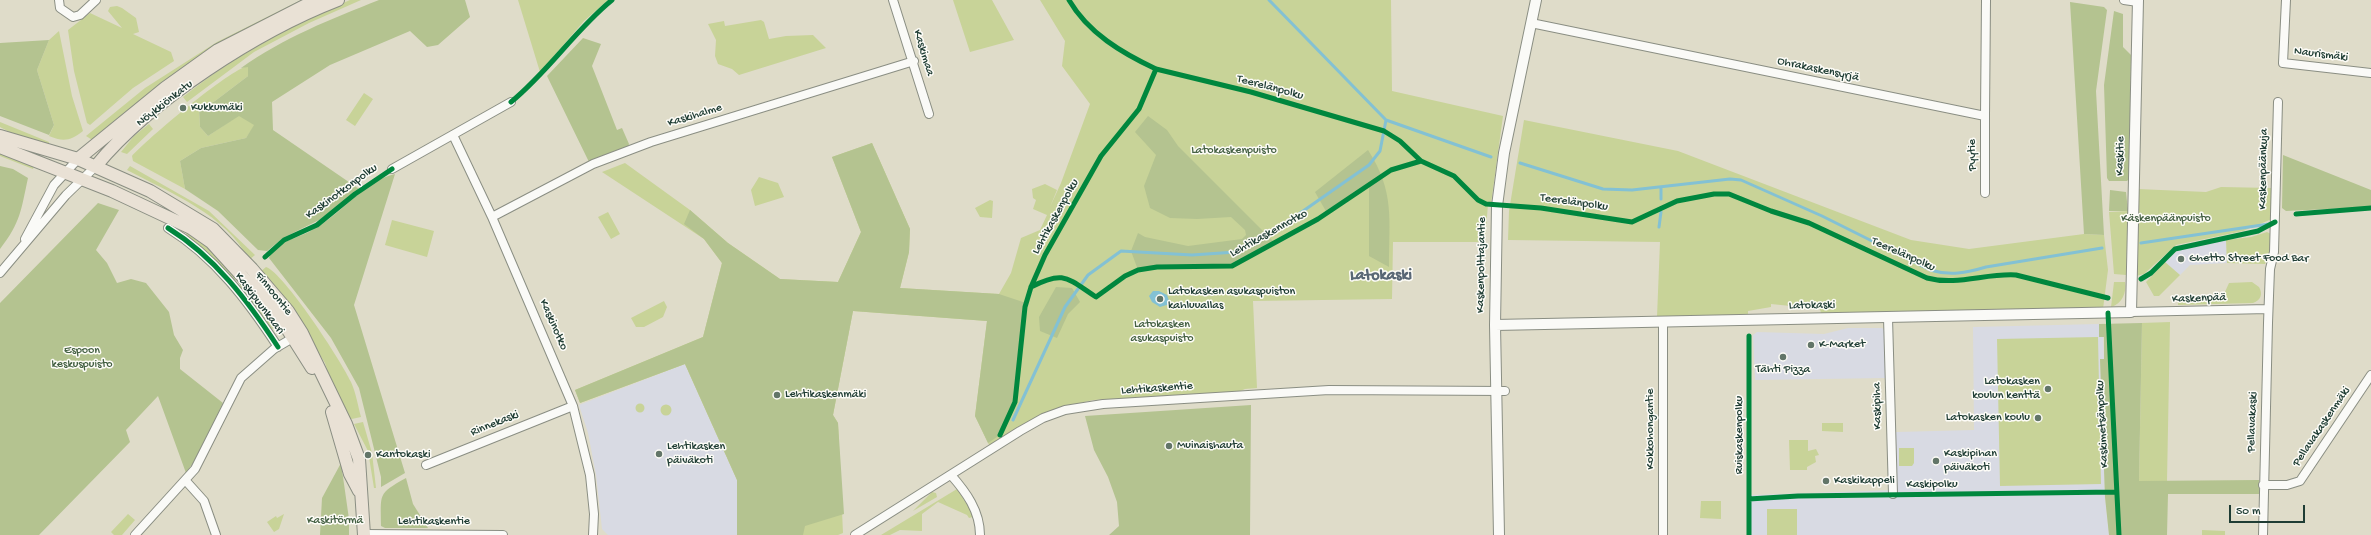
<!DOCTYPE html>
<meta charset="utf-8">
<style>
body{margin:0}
#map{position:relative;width:2371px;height:535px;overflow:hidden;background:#dfdcc9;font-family:"Gochi Hand",sans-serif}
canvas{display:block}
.scale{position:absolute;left:2229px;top:505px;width:76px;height:18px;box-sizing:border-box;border:2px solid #1f3d34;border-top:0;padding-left:5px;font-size:12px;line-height:14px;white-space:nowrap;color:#1f3d34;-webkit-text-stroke:3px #fdfcf7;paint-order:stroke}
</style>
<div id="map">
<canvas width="2371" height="535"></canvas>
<div class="scale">50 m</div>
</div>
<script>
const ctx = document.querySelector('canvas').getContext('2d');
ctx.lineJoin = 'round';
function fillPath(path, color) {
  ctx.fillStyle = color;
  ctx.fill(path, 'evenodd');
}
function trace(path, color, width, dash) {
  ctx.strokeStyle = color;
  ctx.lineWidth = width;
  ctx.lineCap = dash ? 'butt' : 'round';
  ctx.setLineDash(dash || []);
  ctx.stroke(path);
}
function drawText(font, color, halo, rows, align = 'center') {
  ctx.font = font + ' "Gochi Hand",sans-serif';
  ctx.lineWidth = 3;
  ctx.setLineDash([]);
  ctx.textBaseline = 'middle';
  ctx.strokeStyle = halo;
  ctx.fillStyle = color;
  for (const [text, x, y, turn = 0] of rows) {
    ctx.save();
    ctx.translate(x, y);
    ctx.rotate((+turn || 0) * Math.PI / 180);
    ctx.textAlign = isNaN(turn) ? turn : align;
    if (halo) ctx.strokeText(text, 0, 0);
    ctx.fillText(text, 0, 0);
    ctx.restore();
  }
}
fillPath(new Path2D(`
 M2226,240L2227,263L2190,265L2180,275L2165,262L2177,251Z
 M2099,324V337H2103L2104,359H2100L2105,497L2109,535H1751L1749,499L1752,495L1897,490L1896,432L1974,430L1973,327Z
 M1848,328H1882L1885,330V378L1755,380L1753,335L1757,332L1824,334Z
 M685,364L737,480V535H608L602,529L596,475L588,433L579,405Z`), '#d8dae3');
fillPath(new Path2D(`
 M301,0H310L94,141L86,136L145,88L217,42Z
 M350,0H361L309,23L254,52L187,102L183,97C234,56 290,26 350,0Z
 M518,0H608L584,21L540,72Z
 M953,0H992L1014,40L970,52Z
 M1040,0H1391L1392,91L1503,116L1491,204H1488L1485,242H1393L1392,299L1253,301L1257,388L1245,389L1238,392L1093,400L1068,406L990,447L975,416L987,321L853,311L833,415L838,423L843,533L838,535H737V480L685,364L580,403L575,390L703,337L722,263L704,239L602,172L625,163L690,210L728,243L780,279L838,282L861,232L832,157L872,143L910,229L909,252L900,288L999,294L1011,273L1021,238L1040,230L1047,215L1033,209L1036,200L1033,198L1032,189L1045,184L1057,190L1050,207L1061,183L1090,104L1062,66L1065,41Z
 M117,6L122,8L136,18L139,32L133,34L171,52L174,61L133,88L90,125L87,123L74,71L68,30L90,13L122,28L108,11L110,7Z
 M761,20L764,22L769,39L786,36L813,35L826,48L739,75L732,69L718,64L715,56L716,40L708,24L724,21L725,26Z
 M59,31L72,96L83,131C71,141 63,142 49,136L54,125L37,70L49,40Z
 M248,66V76L215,101L199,109L200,127L208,136L239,115L255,125L246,138L201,148L180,161L185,189L133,161L132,156C146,140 230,69 248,66Z
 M364,93L373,99L355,126L346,120Z
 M1524,120L1678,151L1911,240L1969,249L2084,234L2104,235L2108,270L2103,309L1821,313L1820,309L1771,304V307L1748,311V315L1657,317L1660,242L1508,240L1509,211Z
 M0,122L49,142V145L17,136L0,127Z
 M149,124L153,129L127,154L121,152L134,136Z
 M0,153L34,166L33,169L0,156Z
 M130,166L209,211L255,255L249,260C226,214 170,193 127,170Z
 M759,177L778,183L784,197L755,206L751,190Z
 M2221,187L2272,188V219L2243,231L2176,245L2144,274L2136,276L2138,189L2206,192Z
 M990,200L993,201L992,218L980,217L975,208Z
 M2128,211L2126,275L2114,274L2109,212Z
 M608,212L620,234L611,239L598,217Z
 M392,220L434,231L427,257L385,245Z
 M187,231L193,234L240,277L234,280L186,234Z
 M2267,232L2271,234L2269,257L2265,264L2227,263L2226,240L2251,237Z
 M2165,262L2180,275L2159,296H2154L2146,282Z
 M266,267C284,273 342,362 351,382C356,393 358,406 361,417L347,420L335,395L325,363L295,316L260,272Z
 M243,280L264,304L282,330L279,334L275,329L268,328L239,287Z
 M2114,282H2125C2127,292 2122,304 2111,307Z
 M2252,282L2259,287C2263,294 2261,300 2253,303L2178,305V297L2224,294L2229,283Z
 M664,301L667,307L663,317L644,327H636L631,318Z
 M2170,322L2167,481H2139L2142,323Z
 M2098,337L2101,484L2000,486L1997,339Z
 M635.5 408a4.5 4.5 0 1 1 9 0a4.5 4.5 0 1 1-9 0Z
 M660.5 410a5.5 5.5 0 1 1 11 0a5.5 5.5 0 1 1-11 0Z
 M363,422L372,453L376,488H374L368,451L354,424Z
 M1822,423H1843V432L1822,431Z
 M1789,440H1808V451L1816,449L1819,455L1815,456L1816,462L1807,467V470H1790Z
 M1899,448H1914V463L1912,466H1899Z
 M957,489L970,509L973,517L969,518L967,515L938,502L922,514V531L900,530L890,535H881Z
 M932,492L936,493L937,497L913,511Z
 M1701,501H1721V519L1700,518Z
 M1767,509H1797V535H1767Z
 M128,514L135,520L122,535H114L111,532Z
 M284,514L279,529L274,532L267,522L276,516L277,518Z
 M2202,530L2225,531V535H2202Z`), '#c8d398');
fillPath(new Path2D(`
 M379,0H465L470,17L438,45L427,47L410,31L330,65L272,102L273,130L359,189L321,219L283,238L267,251L258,250L218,211L185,189L180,161L201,148L246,138L254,125L239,116L208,136L200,127L199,109L215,101L248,76V67L241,68C283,38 331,19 379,0Z
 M2070,2L2104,7L2107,10L2096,91L2104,235L2084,234Z
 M2114,11L2123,14V47L2131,55L2129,179L2127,181H2109L2107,178L2104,85Z
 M583,38L601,44L592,66L617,130L622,128L629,144L626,152L589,162L547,76Z
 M49,40L37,70L54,125L49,135L0,116V43Z
 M1148,116L1167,130L1178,146L1276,244L1232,266L1157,267L1138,270L1131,251L1138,233L1145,237L1188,246L1242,239L1246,235L1245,230L1231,217L1197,219L1170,218L1150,208L1144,186L1156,155L1135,132Z
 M872,143L910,229L909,252L900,288L999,294L1026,303L1015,402L1000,435L988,443L975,416L987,321L853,311L833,415L838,423L844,514L805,526L803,535H737V480L685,364L580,403L575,390L703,337L722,263L704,239L684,224L690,210L728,243L780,279L838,282L861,232L832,157Z
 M1368,150C1395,192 1389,219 1389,267L1369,256V185L1327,213L1315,192Z
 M2283,155L2371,190V207L2286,211L2282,208Z
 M0,166L13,169L28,178C21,210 21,222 0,249Z
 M395,174L354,305L405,473L381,487V477L359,388L331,338L269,258C275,241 300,238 314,229C340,215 366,180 395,174Z
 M2110,190L2126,192L2128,211H2109Z
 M98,203L119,210L96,250L107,263L117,283L131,279L146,283L169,312L174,335L183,350L180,358V369L223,403L199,454L186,473L158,396L126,430L130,442L39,535H0V303Z
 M1056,287L1072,288L1080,302L1068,314L1057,338L1040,331L1039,317Z
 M2142,323L2139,481L2259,480V494H2168L2167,535H2109L2105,497L2100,359H2104V337H2099V324Z
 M1251,405L1250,535H1109L1119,526L1117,502L1108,477L1094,450L1085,416Z
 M341,463L349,519V535H320L322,498Z
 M406,478L413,504L428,528H385L381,526C381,494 377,494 406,478Z`), '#b4c390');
fillPath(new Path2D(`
 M1153,291H1159L1167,295L1170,304L1160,307L1152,302L1149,296Z`), '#83c1d4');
trace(new Path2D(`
 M1269,0L1386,120L1491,157
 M1520,163L1603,189L1632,190L1730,179L1741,180L1822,216L1930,270C1950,276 1966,273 1986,267L2102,248
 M1661,187V199
 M1659,227L1661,212
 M2141,243L2269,224
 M1013,420L1065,307L1088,275L1121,251L1192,255L1236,252L1283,225L1369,165L1380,151L1386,120`), '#83c1d4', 3);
const minor = new Path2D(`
 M59,0L60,8L73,17L80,15L96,0
 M893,0L929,114
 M2124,0L2138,2
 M2286,0L2283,63L2371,73
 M1531,23L1985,116L1986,0
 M453,135L492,217L573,406L590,475L594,514L593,535
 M392,169L511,102
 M1985,193V116
 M492,217L593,164L651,142L914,61
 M168,228C215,257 248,301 278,347
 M25,239L54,185L78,159
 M0,273L66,195L96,166
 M2131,312L2268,309
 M1888,318L1893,494
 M1663,323V535
 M426,465L573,406
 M951,475C966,492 980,511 980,535
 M186,481L204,501L216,535
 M2263,485H2287L2300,481L2371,375
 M364,534L503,535
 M135,535L195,469L241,378L274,349L296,336
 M855,535L1020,431L1043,418L1065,410L1103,404L1329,390L1505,391
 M2263,535L2268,323L2270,269L2274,252L2278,102`);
const tertiary = new Path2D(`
 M1495,325L2131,312L2138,0
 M1499,535L1495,325L1497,206L1504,153L1536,0`);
const primary = new Path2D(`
 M0,136L78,159L150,191L213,229L252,269L288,311L302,333L346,424L359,459L364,535
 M0,147L112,191L191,228L211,242L281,319L312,368
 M78,159L165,88L218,50L316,0
 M96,166C150,100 258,31 338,0
 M332,412L350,474L359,491`);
trace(minor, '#8a8e83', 10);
trace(tertiary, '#8a8e83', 12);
trace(primary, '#8a8e83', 14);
trace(minor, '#fafaf7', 8);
trace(tertiary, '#fafaf7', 10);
trace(primary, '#e9e1d5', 12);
trace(new Path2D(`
 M1069,0C1088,33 1122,53 1156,69L1251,92L1384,131L1400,141L1421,161L1454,176L1478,200L1486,204L1541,208L1632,222L1677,201L1714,194H1729L1771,211L1809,223L1927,278C1957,286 1986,273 2016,275L2108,298
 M511,102C549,71 575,30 612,0
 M2296,214L2371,208
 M168,228C215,257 248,301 278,347
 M265,257L284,240L317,225L355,194L392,169
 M2141,279L2151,273L2175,249L2258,231L2275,222
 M1031,287C1064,270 1067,278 1096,297L1125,276L1138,270L1157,267L1232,266L1318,219L1391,170L1421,161
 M2108,313L2119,535
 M1000,435L1015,402L1025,307L1031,287L1045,255L1101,156L1139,109L1156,69
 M1749,499L1798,496L2116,492
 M1749,535V336`), '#00873e', 5);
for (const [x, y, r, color] of [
 [183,108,4,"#627568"],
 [2181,259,4,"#627568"],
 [1160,299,4,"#627568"],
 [1811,345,4,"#627568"],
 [1783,357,4,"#627568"],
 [2048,389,4,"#627568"],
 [777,395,4,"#627568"],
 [2038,418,4,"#627568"],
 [1169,446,4,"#627568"],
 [659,454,4,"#627568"],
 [368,455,4,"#627568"],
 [1936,461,4,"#627568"],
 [1826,481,4,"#627568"]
]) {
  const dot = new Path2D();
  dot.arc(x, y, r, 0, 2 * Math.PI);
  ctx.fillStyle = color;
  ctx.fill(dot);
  trace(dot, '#fdfcf7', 1.5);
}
drawText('12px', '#1f3d34', '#fdfcf7', [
 ["Kaskimaa",923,53,73],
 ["Naurismäki",2321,55,7],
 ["Ohrakaskensyrjä",1818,70,12],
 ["Teerelänpolku",1270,88,15],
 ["Nöykkiönkatu",165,104,-38],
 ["Kaskihalme",695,116,-17],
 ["Pyytie",1973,155,-90],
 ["Kaskitie",2121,156,-89],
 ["Kaskenpäänkuja",2264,169,-89],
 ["Kaskinotkonpolku",342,192,-36],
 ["Teerelänpolku",1574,203,8],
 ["Lehtikaskenpolku",1056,217,-61],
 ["Lehtikaskennotko",1269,234,-29],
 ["Teerelänpolku",1903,255,24],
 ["Kaskenpolttajantie",1482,265,-89],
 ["Finnoontie",273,294,51],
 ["Kaskenpää",2199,299,-2],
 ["Kaskipuunkaari",259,304,53],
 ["Latokaski",1812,306,-1],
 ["Kaskinotko",553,325,66],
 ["Lehtikaskentie",1157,389,-4],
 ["Kaskipiha",1878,406,-91],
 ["Pellavakaski",2253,422,-88],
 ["Rinnekaski",495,424,-22],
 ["Kaskimetsänpolku",2103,424,-93],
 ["Pellavakaskenmäki",2322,427,-56],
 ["Kokkohongantie",1651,429,-90],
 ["Ruiskaskenpolku",1740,435,-90],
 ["Kaskipolku",1932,485],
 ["Lehtikaskentie",434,522]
]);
drawText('12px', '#1f3d34', '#fdfcf7', [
 ["Kukkumäki",191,108],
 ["Ghetto Street Food Bar",2189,259],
 ["Latokasken asukaspuiston",1168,292],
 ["kahluuallas",1168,306],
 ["K-Market",1819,345],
 ["Tähti Pizza",1783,370,"center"],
 ["Latokasken",2040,382,"right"],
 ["koulun kenttä",2040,396,"right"],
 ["Lehtikaskenmäki",785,395],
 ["Latokasken koulu",2030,418,"right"],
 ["Muinaishauta",1177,446],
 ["Lehtikasken",667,447],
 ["päiväkoti",667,461],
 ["Kaskipihan",1944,454],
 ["päiväkoti",1944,468],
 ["Kantokaski",376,455],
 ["Kaskikappeli",1834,481]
], 'left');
drawText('12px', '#446043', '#fdfcf7', [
 ["Latokaskenpuisto",1234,151],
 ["Käskenpäänpuisto",2166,219],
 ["Latokasken",1162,325],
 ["asukaspuisto",1162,339],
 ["Espoon",82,351],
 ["keskuspuisto",82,365],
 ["Kaskitörmä",335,521]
]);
drawText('bold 16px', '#596775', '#fdfcf7', [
 ["Latokaski",1381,277]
]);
</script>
